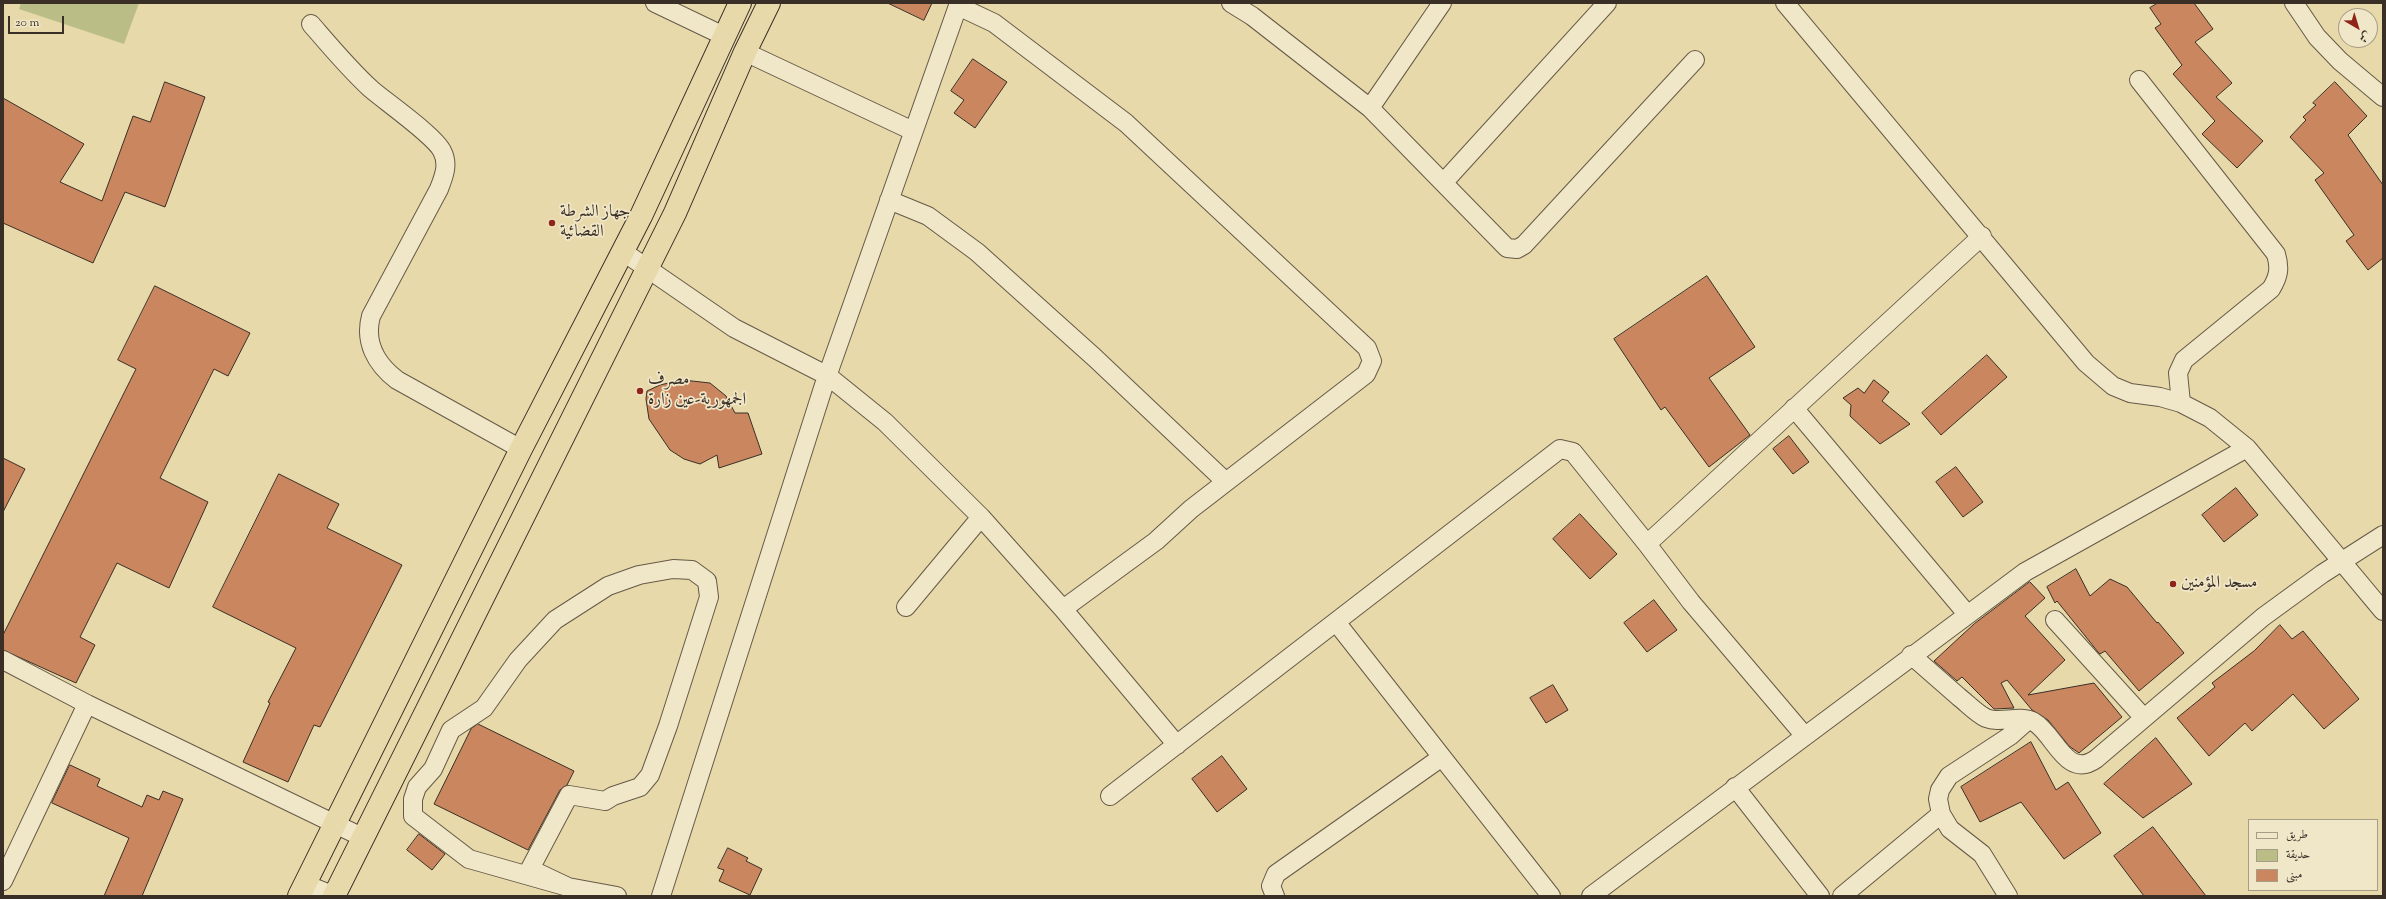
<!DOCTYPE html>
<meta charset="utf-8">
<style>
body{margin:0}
#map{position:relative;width:2386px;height:899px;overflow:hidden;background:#e8d9aa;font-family:"Sorts Mill Goudy",Amiri,serif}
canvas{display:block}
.frame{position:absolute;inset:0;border:4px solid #392f26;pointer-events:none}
.legend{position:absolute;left:2248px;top:819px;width:130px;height:72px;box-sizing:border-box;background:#f0e6c8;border:1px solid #a79d87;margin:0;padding:5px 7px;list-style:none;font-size:12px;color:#392f26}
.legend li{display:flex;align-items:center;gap:8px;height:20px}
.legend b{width:20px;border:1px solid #a79d87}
.north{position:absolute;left:2338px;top:8px;width:40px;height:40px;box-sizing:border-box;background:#f0e6c8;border:1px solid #a79d87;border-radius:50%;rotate:142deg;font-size:11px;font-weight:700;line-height:16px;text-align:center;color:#392f26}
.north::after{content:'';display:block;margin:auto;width:14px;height:18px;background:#8f2418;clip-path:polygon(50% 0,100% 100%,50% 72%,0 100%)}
.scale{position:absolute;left:8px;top:16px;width:56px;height:18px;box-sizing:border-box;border:2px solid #392f26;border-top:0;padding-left:5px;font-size:12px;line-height:14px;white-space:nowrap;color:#392f26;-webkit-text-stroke:3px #f0e6c8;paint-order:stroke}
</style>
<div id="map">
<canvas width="2386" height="899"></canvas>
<div class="frame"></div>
<ul class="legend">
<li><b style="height:5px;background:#f0e6c8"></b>طريق</li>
<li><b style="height:11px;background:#babe86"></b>حديقة</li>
<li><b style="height:11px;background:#ca865e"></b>مبنى</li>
</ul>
<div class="north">ش</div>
<div class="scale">20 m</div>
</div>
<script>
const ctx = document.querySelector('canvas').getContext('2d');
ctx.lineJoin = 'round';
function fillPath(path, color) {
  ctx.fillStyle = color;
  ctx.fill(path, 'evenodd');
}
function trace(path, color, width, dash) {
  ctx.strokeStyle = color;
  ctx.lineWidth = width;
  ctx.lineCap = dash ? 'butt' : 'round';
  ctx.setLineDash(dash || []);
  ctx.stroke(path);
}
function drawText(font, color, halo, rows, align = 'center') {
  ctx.font = font + ' "Sorts Mill Goudy",Amiri,serif';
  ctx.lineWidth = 3.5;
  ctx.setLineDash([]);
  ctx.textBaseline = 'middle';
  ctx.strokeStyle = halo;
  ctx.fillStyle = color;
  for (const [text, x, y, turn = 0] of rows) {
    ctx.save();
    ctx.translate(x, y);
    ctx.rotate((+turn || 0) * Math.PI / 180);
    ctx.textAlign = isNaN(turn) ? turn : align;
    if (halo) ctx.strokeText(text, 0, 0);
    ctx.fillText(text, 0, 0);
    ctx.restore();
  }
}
fillPath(new Path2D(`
 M21,3H139L124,44L19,9Z`), '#babe86');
const building = new Path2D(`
 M888,3H932L924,20Z
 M2158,3H2194L2213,29L2195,42L2232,83L2216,97L2263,141L2237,168L2202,134L2215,121L2173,74L2182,65L2155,28L2161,24L2150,8Z
 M973,59L1007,82L975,128L954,113L964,100L951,91Z
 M165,82L205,97L165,207L125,192L93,263L3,223V98L84,144L60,182L102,201L133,116L150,122Z
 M2335,82L2367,116L2348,135L2383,185V258L2368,270L2346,241L2354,235L2315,180L2324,173L2290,137L2306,120L2303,117L2316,105L2313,103Z
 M1707,276L1755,347L1709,378L1750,435L1709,467L1665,407L1661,410L1614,339Z
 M155,286L250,333L228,376L214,369L160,478L208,502L169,588L117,563L80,637L95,645L76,683L3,650V635L136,369L118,360Z
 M1987,355L2007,377L1941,435L1922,413Z
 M683,380L710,383L726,396L735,413H748L762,454L719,468L717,455L700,464L684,459L670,450L649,419L646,399L647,391L660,385Z
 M1874,380L1889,392L1882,401L1910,424L1880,444L1850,416L1851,405L1843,398L1858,388L1864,393Z
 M1789,436L1809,462L1793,474L1773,449Z
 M3,458L25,469L3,512Z
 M1956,467L1983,502L1963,517L1936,482Z
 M279,474L339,504L327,528L402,565L320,727L314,725L288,782L243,762L270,703L268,702L296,648L213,607Z
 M2236,488L2258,515L2224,542L2202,515Z
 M1580,514L1617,554L1590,579L1553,539Z
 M2076,569L2090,596L2110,579L2127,587L2157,623L2158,622L2184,653L2139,691L2105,651L2100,654L2098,652L2057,601L2055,603L2047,587Z
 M2030,582L2045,598L2025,616L2065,660L2028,695L2094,683L2122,717L2079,753L2069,746L2048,720L2032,710L2007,680L2001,683L2014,708L1994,709L1962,677L1957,681L1934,661L1974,624Z
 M1654,600L1677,630L1647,652L1624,623Z
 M2280,625L2292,639L2303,631L2359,699L2324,729L2293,694L2252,731L2245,723L2209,756L2177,718L2215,687L2212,683L2254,651Z
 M1553,685L1568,710L1546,723L1530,698Z
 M478,724L574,771L567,785L560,790L528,850L434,804L471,729Z
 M2156,738L2192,784L2143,818L2104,784Z
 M2031,742L2056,790L2068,782L2101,833L2064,859L2021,802L1980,822L1961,787Z
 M1222,756L1247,789L1217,812L1192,779Z
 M70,765L100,779L97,786L142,807L147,795L159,800L163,791L183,799L142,896H104L129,838L52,803Z
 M2153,827L2206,896H2144L2114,856Z
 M419,834L445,854L432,870L407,850Z
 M728,848L748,858L746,861L762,869L750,895L719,881L724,870L718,868Z`);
fillPath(building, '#ca865e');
trace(building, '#392f26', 1);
const minor = new Path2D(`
 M655,3L724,36
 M1231,3L1252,16L1370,108L1507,248L1517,249L1524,245L1695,60
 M1785,3L2086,363L2113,386L2130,393L2160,397L2181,403L2210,418L2247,448L2383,611
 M2294,3L2317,37L2340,61L2383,97
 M958,6L994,23L1126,123L1367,348L1372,361L1366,374L1191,509L1156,541L1063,609
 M311,24C330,46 349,69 371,89C386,102 435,136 442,151C449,164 444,176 439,189L371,316C364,342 376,364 397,380L521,449
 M745,52L913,131
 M2139,80L2276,254C2280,268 2279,276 2271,289L2184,360L2178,373L2181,403
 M1370,108L1442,3
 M1444,182L1607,3
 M889,200L928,216L977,252L1095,358L1226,482
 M622,251L734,328L828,376L885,422L981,517L1063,609L1177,745
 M1794,408L1967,614
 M906,607L981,517
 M2055,620L2144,718
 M1336,622L1551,896
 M1911,655C1927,669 1943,683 1959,697C1968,704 1976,713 1986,718C2001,724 2019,714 2034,722C2055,734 2066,780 2096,759L2263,617L2322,574L2383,535
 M3,660L87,704L364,838
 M1804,735L1691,602L1647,544L1982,236
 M1735,787L1820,896
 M1110,796L1560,449L1573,452L1647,544
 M3,881L87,704
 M305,884L335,896
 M568,887L530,869L569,795L605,801L613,796L640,787L650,775L668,726L709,597L707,581L692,570L673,569L639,575L608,586L555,620L518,660L484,708L451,730L433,769L417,787L413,799V816L469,859L568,887L617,896
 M661,896L824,385L959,3
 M1275,896L1271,886L1276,874L1442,757
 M1591,896L2025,572L2247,448
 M1842,896L1941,814
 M2008,896L1982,854L1950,829L1941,814L1938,799L1940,790L1949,776L2010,736L2028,720`);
const highway = new Path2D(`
 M299,896L521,449L641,216L740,3
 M334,896L675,213L745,52L769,3`);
trace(minor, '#655a47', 20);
trace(highway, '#392f26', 24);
trace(minor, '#f0e6c8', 18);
trace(highway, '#e8d9aa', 22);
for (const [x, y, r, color] of [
 [552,223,4,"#8f2418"],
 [640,391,4,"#8f2418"],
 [2173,584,4,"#8f2418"]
]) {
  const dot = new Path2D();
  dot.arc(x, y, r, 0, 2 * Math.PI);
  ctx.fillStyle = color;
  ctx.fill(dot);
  trace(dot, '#f0e6c8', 1.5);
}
drawText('17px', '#392f26', '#f0e6c8', [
 ["جهاز الشرطة",560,213],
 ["القضائية",560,233],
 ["مصرف",648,381],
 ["الجمهورية-عين زارة",648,401],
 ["مسجد المؤمنين",2181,584]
], 'left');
</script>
